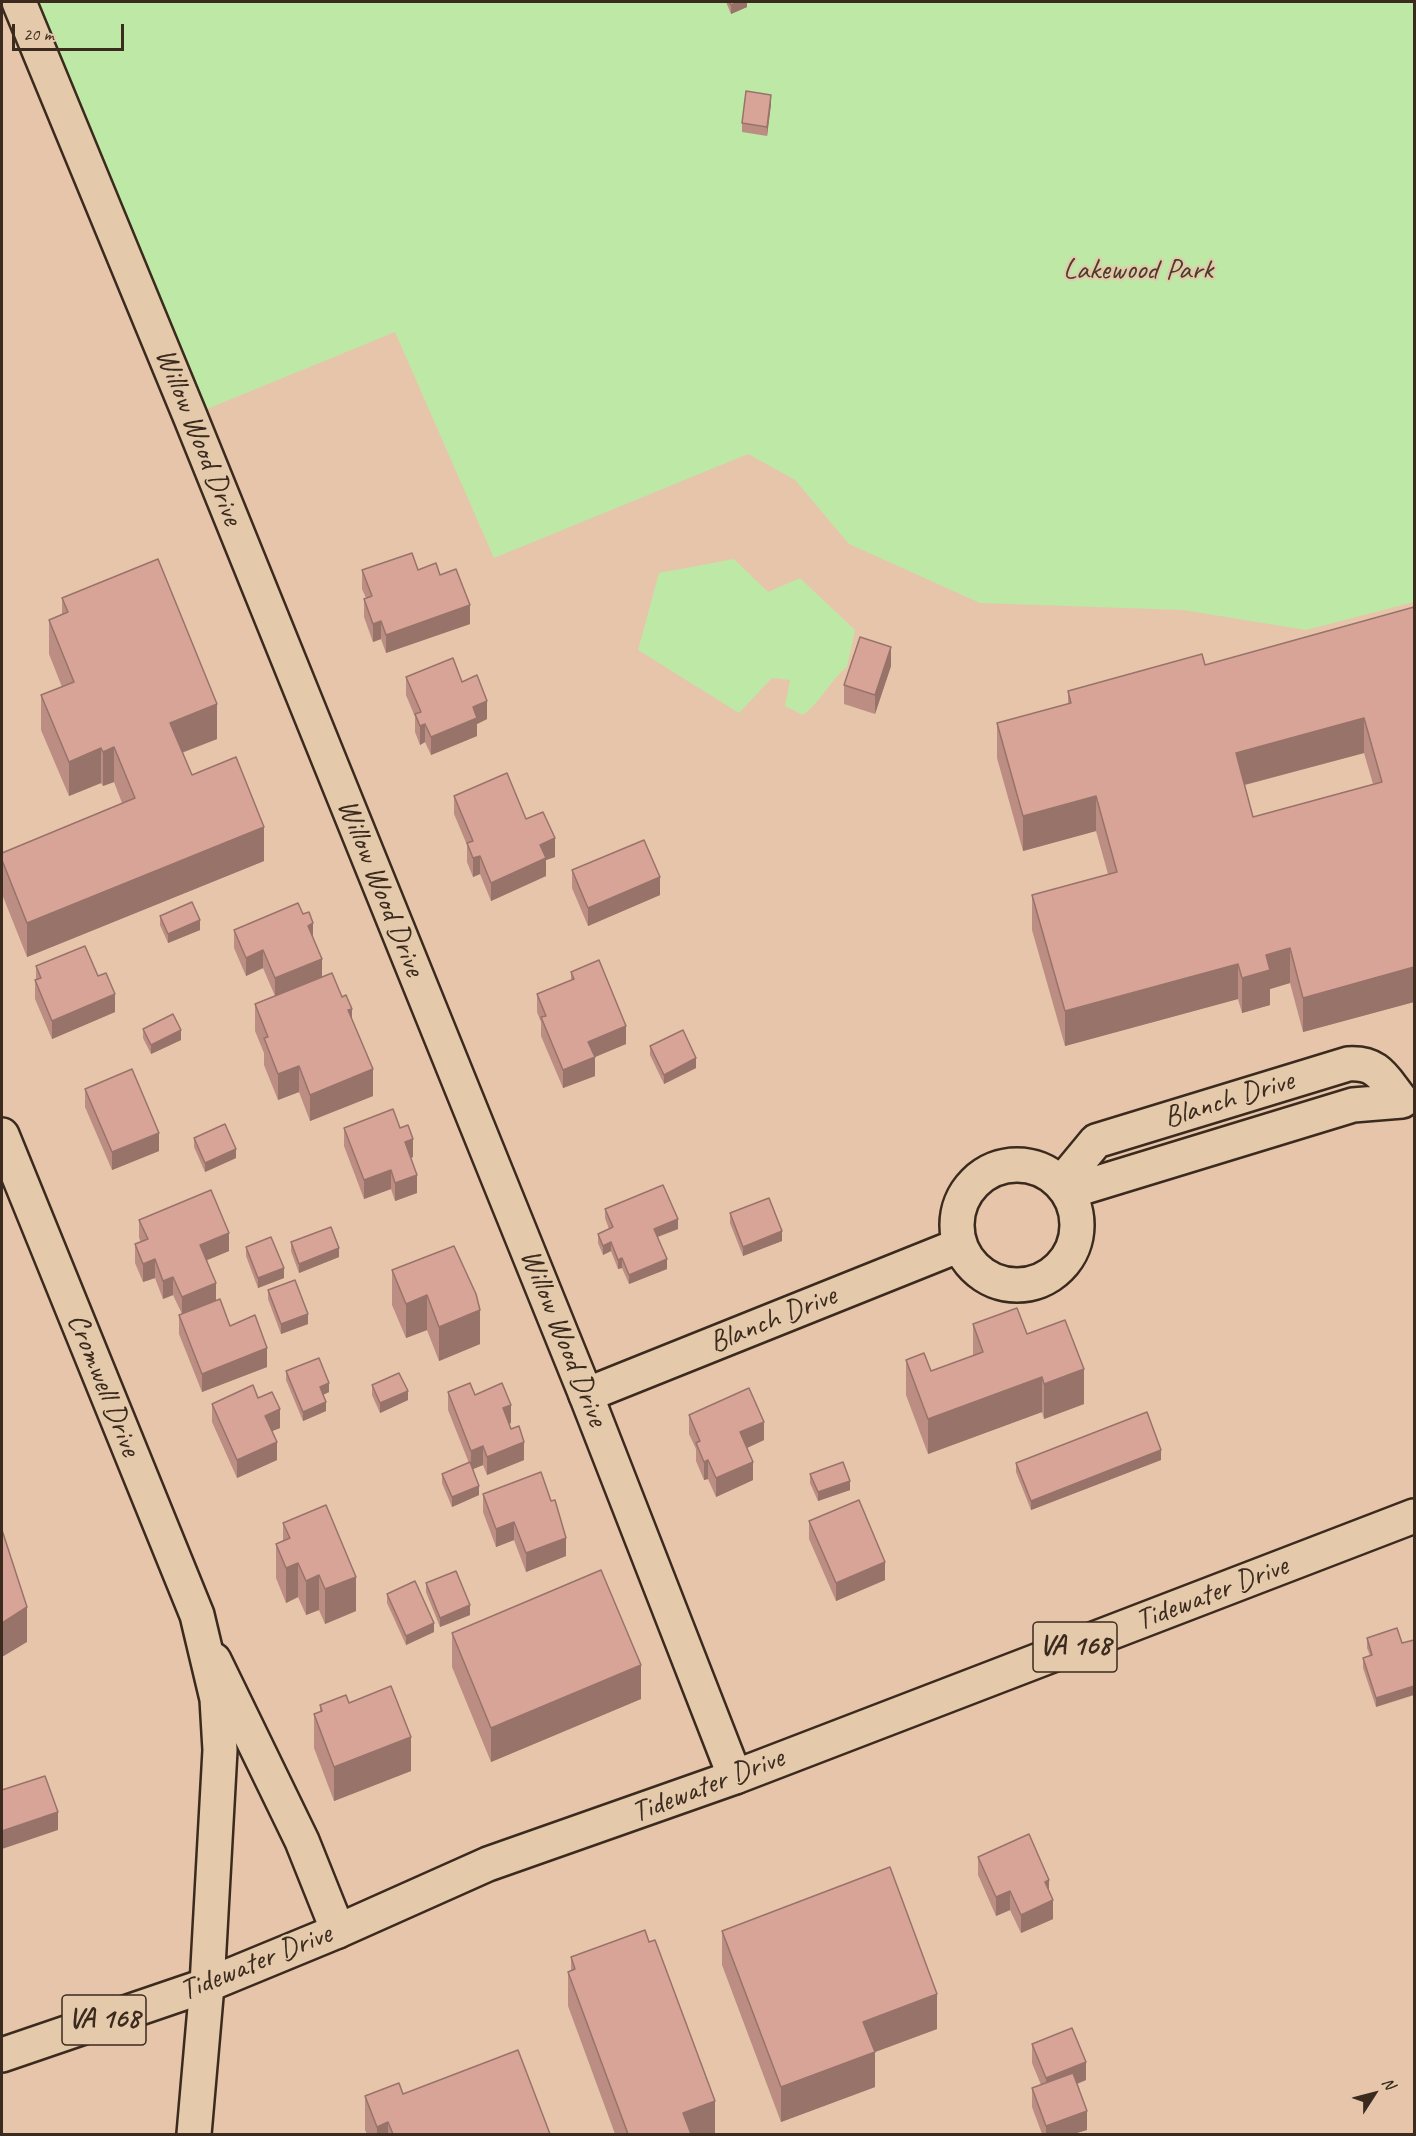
<!DOCTYPE html>
<style>
body{margin:0}
#map{position:relative;width:1416px;height:2136px;overflow:hidden;background:#e6c5ab;font-family:Caveat,sans-serif}
canvas{display:block}
.frame{position:absolute;inset:0;border:3px solid #3b2a1e;pointer-events:none}
.north{position:absolute;left:1344px;top:2064px;width:60px;height:60px;-webkit-text-stroke:4px #e4c9ab;paint-order:stroke;rotate:54deg;font-size:16px;font-weight:700;line-height:24px;text-align:center;color:#3b2a1e}
.north::after{content:'';display:block;margin:auto;width:21px;height:27px;background:#3b2a1e;clip-path:polygon(50% 0,100% 100%,50% 72%,0 100%)}
.scale{position:absolute;left:12px;top:24px;width:112px;height:27px;box-sizing:border-box;border:3px solid #3b2a1e;border-top:0;padding-left:8px;font-size:18px;line-height:21px;white-space:nowrap;color:#3b2a1e;-webkit-text-stroke:4px #e4c9ab;paint-order:stroke}
</style>
<div id="map">
<canvas width="1416" height="2136"></canvas>
<div class="frame"></div>
<div class="north">N</div>
<div class="scale">20 m</div>
</div>
<script>
const ctx = document.querySelector('canvas').getContext('2d');
ctx.lineJoin = 'round';
function fillPath(path, color) {
  ctx.fillStyle = color;
  ctx.fill(path, 'evenodd');
}
function trace(path, color, width, dash) {
  ctx.strokeStyle = color;
  ctx.lineWidth = width;
  ctx.lineCap = dash ? 'butt' : 'round';
  ctx.setLineDash(dash || []);
  ctx.stroke(path);
}
function drawText(font, color, halo, rows, align = 'center') {
  ctx.font = font + ' Caveat,sans-serif';
  ctx.lineWidth = 4.5;
  ctx.setLineDash([]);
  ctx.textBaseline = 'middle';
  ctx.strokeStyle = halo;
  ctx.fillStyle = color;
  for (const [text, x, y, turn = 0] of rows) {
    ctx.save();
    ctx.translate(x, y);
    ctx.rotate((+turn || 0) * Math.PI / 180);
    ctx.textAlign = isNaN(turn) ? turn : align;
    if (halo) ctx.strokeText(text, 0, 0);
    ctx.fillText(text, 0, 0);
    ctx.restore();
  }
}
fillPath(new Path2D(`
 M20,2H1414V602L1306,630L1183,610L980,603L849,544L795,480L748,454L494,558L395,332L190,416Z
 M734,559L768,592L800,578L855,630L847,667C830,680 821,702 803,715L785,706L790,680L772,678L739,713L638,650L659,573Z`), '#bee8a5');
const street = new Path2D(`
 M957 1225a60 60 0 1 1 120 0a60 60 0 1 1-120 0Z
 M1063,1185L1072,1170L1096,1141L1348,1064C1379,1062 1384,1079 1402,1101L1353,1105L1068,1192
 M586,1395L960,1245
 M214,1660L302,1841L338,1931`);
const secondary = new Path2D(`
 M19,2L190,416L586,1395L735,1777
 M2,1135L197,1615L217,1699L220,1750L207,1985L194,2134`);
const highway = new Path2D(`
 M2,2055L207,1985L338,1931L488,1864L735,1777L1414,1516`);
trace(street, '#3b2a1e', 38);
trace(secondary, '#3b2a1e', 38);
trace(highway, '#3b2a1e', 38);
trace(street, '#e4c9ab', 33);
trace(secondary, '#e4c9ab', 33);
trace(highway, '#e4c9ab', 33);
fillPath(new Path2D(`
 M726,2H747V7L731,14Z
 M771,104L767,136L742,132V123Z
 M362,570H418L440,575L470,624L386,653L381,639L373,642L364,617V599L366,598L362,589Z
 M62,598L217,739L182,753L192,775L264,861L27,957L2,894V853L122,803L114,782L103,786L101,783L69,796L41,730V695L62,687L49,654V620L62,614Z
 M1414,607V1002L1303,1032L1290,983L1270,989V1005L1242,1013L1238,999L1065,1046L1032,930V895L1108,874L1096,831L1023,851L997,758V723L1068,704V691L1205,665ZM1364,753L1373,784L1253,817L1245,785Z
 M891,666L875,714L844,704V685Z
 M406,677L462,682L487,719L477,724V736L431,755L425,742L420,745L415,732V717L406,695Z
 M454,796L526,819L555,857L546,860V876L491,901L480,874L473,877L467,862V845L454,814Z
 M572,870L660,895L588,926L572,888Z
 M160,916L200,930L168,943L160,925Z
 M234,930L313,940L322,977L352,1020L373,1096L310,1121L299,1092L278,1100L264,1065V1053L255,1031V1004L275,996L263,968L246,976L234,948Z
 M36,966L115,1012L52,1039L35,999V980H36Z
 M571,972L626,1044L595,1057V1076L563,1088L541,1036V1022L537,1012V994L571,980Z
 M143,1029L181,1040L151,1054L143,1038Z
 M650,1046L696,1068L664,1084L650,1055Z
 M85,1089L159,1151L112,1170L85,1107Z
 M344,1128H400L413,1157L411,1158L417,1193L395,1201L391,1189L364,1199L344,1146Z
 M194,1138L236,1158L205,1172L194,1147Z
 M605,1209L678,1229L658,1237L667,1269L629,1284L622,1268L618,1269L611,1251L603,1255L598,1243V1234L609,1229L605,1218Z
 M730,1213L782,1241L743,1256L730,1223Z
 M139,1220L229,1251L207,1260L216,1301L230,1326L267,1367L202,1392L179,1334V1315L182,1314L173,1295L163,1299L155,1278L143,1282L135,1263V1244L141,1242L139,1238Z
 M291,1242L339,1257L299,1273L291,1251Z
 M246,1247L284,1278L258,1288L246,1256Z
 M392,1270L480,1310V1344L439,1361L427,1330L406,1338L392,1305Z
 M268,1290L308,1324L281,1334L268,1299Z
 M973,1324L1027,1334L1084,1404L1044,1419L1042,1412L928,1454L906,1395V1360L931,1371L973,1356Z
 M286,1371L329,1392L323,1395L326,1411L303,1421L286,1380Z
 M372,1385L408,1400L380,1413L372,1395Z
 M448,1392L511,1423L509,1424L524,1460L487,1475L483,1465L473,1469L479,1495L452,1507L442,1483V1474L469,1463L448,1410Z
 M258,1398L280,1428L272,1431L277,1460L237,1478L212,1422V1404Z
 M689,1415L764,1440L747,1448L753,1480L716,1497L708,1479L704,1480L696,1461V1449L689,1434Z
 M1161,1460L1031,1510L1016,1472V1463Z
 M810,1474L850,1490L818,1501L810,1483Z
 M483,1494L566,1556L526,1572L514,1540L496,1547L483,1512Z
 M809,1521L885,1580L836,1601L809,1539Z
 M283,1523L356,1611L325,1624L319,1610L306,1615L298,1597L286,1603L276,1578V1544L283,1541Z
 M426,1583L470,1615L440,1627L426,1592Z
 M387,1594L434,1632L406,1645L387,1603Z
 M1397,1628L1376,1707L1363,1668V1658L1370,1656L1367,1648V1638Z
 M452,1633L641,1699L491,1762L452,1667Z
 M349,1703L411,1771L334,1801L314,1748V1714L320,1712V1705Z
 M978,1857L1049,1891L1053,1919L1021,1933L1010,1910L996,1916L978,1875Z
 M722,1931L937,2029L875,2052V2087L781,2122L722,1965Z
 M571,1957L715,2134H615L568,2006V1972L571,1971Z
 M1032,2044L1086,2080L1077,2084L1087,2130L1073,2134H1042L1032,2107V2088L1041,2085L1032,2063Z
 M403,2094L550,2134H367L365,2130V2096Z`), '#bb8d83');
fillPath(new Path2D(`
 M738,2H747V7L731,14V5Z
 M771,95V104L767,136V127Z
 M470,605V624L386,653V635Z
 M381,621V639L373,642V624Z
 M891,647V666L875,714V695Z
 M487,701V719L477,724V736L431,755V737L473,707Z
 M217,704V739L170,757V723Z
 M1364,718V753L1236,787V753Z
 M425,724V742L420,745V726Z
 M114,747V782L103,786V752Z
 M101,748V783L69,796V762Z
 M1096,796V831L1023,851V816Z
 M264,827V861L27,957V923Z
 M555,838V857L546,860V876L491,901V883L540,845Z
 M480,856V874L473,877V858Z
 M660,877V895L588,926V908Z
 M200,920V930L168,943V934Z
 M313,923V942L308,926Z
 M1290,948V983L1270,989V1005L1242,1013V978L1266,955Z
 M263,950V968L246,976V958Z
 M322,959V977L275,996V978Z
 M1238,964V999L1065,1046V1011Z
 M1414,967V1002L1303,1032V998Z
 M115,994V1012L52,1039V1021Z
 M352,1009V1035L348,1010Z
 M626,1026V1044L595,1057V1076L563,1088V1070L588,1042Z
 M181,1030V1040L151,1054V1045Z
 M696,1058V1068L664,1084V1075Z
 M299,1066V1092L278,1100V1074Z
 M373,1069V1096L310,1121V1095Z
 M159,1133V1151L112,1170V1152Z
 M413,1139V1157L405,1160V1142Z
 M236,1149V1158L205,1172V1163Z
 M391,1170V1189L364,1199V1180Z
 M417,1175V1193L395,1201V1183Z
 M678,1219V1229L654,1238V1229Z
 M782,1231V1241L743,1256V1247Z
 M229,1233V1251L200,1263V1245Z
 M611,1242V1251L603,1255V1246Z
 M339,1248V1257L299,1273V1264Z
 M622,1258V1268L618,1269V1260Z
 M155,1259V1278L143,1282V1264Z
 M667,1259V1269L629,1284V1275Z
 M284,1268V1278L258,1288V1278Z
 M173,1277V1295L163,1299V1281Z
 M216,1283V1301L182,1315V1297Z
 M427,1295V1330L406,1338V1304Z
 M480,1310V1344L439,1361V1327Z
 M308,1314V1324L281,1334V1324Z
 M267,1348V1367L202,1392V1374Z
 M1084,1369V1404L1044,1419V1384Z
 M1042,1377V1412L928,1454V1419Z
 M329,1383V1392L320,1396V1387Z
 M408,1391V1400L380,1413V1403Z
 M326,1402V1411L303,1421V1412Z
 M511,1405V1423L503,1426V1408Z
 M280,1409V1428L265,1434V1416Z
 M764,1422V1440L740,1451V1432Z
 M277,1442V1460L237,1478V1460Z
 M524,1442V1460L487,1475V1457Z
 M483,1446V1465L471,1470V1451Z
 M1161,1450V1460L1031,1510V1501Z
 M708,1460V1479L704,1480V1462Z
 M753,1462V1480L716,1497V1478Z
 M850,1481V1490L818,1501V1492Z
 M479,1486V1495L452,1507V1497Z
 M514,1522V1540L496,1547V1529Z
 M566,1538V1556L526,1572V1553Z
 M885,1562V1580L836,1601V1583Z
 M298,1563V1597L286,1603V1568Z
 M319,1575V1610L306,1615V1581Z
 M356,1577V1611L325,1624V1589Z
 M470,1605V1615L440,1627V1618Z
 M27,1607V1642L2,1657V1623Z
 M434,1623V1632L406,1645V1636Z
 M641,1665V1699L491,1762V1728Z
 M1414,1686V1695L1376,1707V1698Z
 M411,1737V1771L334,1801V1767Z
 M58,1812V1830L2,1849V1831Z
 M1049,1880V1898L1045,1882Z
 M1010,1891V1910L996,1916V1897Z
 M1053,1900V1919L1021,1933V1915Z
 M937,1994V2029L875,2052V2087L781,2122V2087L863,2022Z
 M1086,2062V2080L1046,2096V2078Z
 M715,2101V2134H683V2113Z
 M1087,2111V2130L1073,2134H1046V2126Z
 M388,2122V2134H377V2127Z`), '#98736a');
const building = new Path2D(`
 M729,2H738L731,5Z
 M746,91L771,95L767,127L742,123Z
 M412,553L418,570L436,563L440,575L456,569L470,605L386,635L381,621L373,624L364,599L372,596L362,570Z
 M158,559L217,704L170,723L192,775L236,757L264,827L27,923L2,860V853L135,798L114,747L103,752L101,748L69,762L41,695L74,682L49,620L68,612L62,598Z
 M1414,607V967L1303,998L1290,948L1266,955L1270,970L1242,978L1238,964L1065,1011L1032,895L1117,872L1096,796L1023,816L997,723L1071,703L1068,691L1202,654L1205,665ZM1364,718L1382,782L1253,817L1236,753Z
 M860,637L891,647L875,695L844,685Z
 M453,658L462,682L477,675L487,701L473,707L477,718L431,737L425,724L420,726L415,714L421,712L406,677Z
 M507,773L526,819L543,812L555,838L540,845L546,858L491,883L480,856L473,858L467,843L473,841L454,796Z
 M644,840L660,877L588,908L572,870Z
 M192,902L200,920L168,934L160,916Z
 M298,903L303,914L309,912L313,923L308,926L322,959L275,978L263,950L246,958L234,930Z
 M85,946L98,976L106,973L115,994L52,1021L35,980L41,978L36,966Z
 M599,960L626,1026L588,1042L595,1057L563,1070L541,1017L546,1016L537,994L574,979L571,972Z
 M332,973L342,997L346,995L352,1009L348,1010L373,1069L310,1095L299,1066L278,1074L264,1038L268,1037L255,1004Z
 M173,1014L181,1030L151,1045L143,1029Z
 M683,1030L696,1058L664,1075L650,1046Z
 M132,1069L159,1133L112,1152L85,1089Z
 M393,1109L400,1128L408,1125L413,1139L405,1142L417,1175L395,1183L391,1170L364,1180L344,1128Z
 M225,1124L236,1149L205,1163L194,1138Z
 M663,1185L678,1219L654,1229L667,1259L629,1275L622,1258L618,1260L611,1242L603,1246L598,1234L613,1227L605,1209Z
 M211,1190L229,1233L200,1245L216,1283L182,1297L173,1277L163,1281L155,1259L143,1264L135,1244L148,1239L139,1220Z
 M769,1198L782,1231L743,1247L730,1213Z
 M331,1227L339,1248L299,1264L291,1242Z
 M271,1237L284,1268L258,1278L246,1247Z
 M454,1246L476,1294L480,1310L439,1327L427,1295L406,1304L392,1270Z
 M295,1280L308,1314L281,1324L268,1290Z
 M220,1299L230,1326L255,1315L267,1348L202,1374L179,1315Z
 M1017,1308L1027,1334L1065,1320L1084,1369L1044,1384L1042,1377L928,1419L906,1360L924,1353L931,1371L983,1352L973,1324Z
 M319,1358L329,1383L320,1387L326,1402L303,1412L286,1371Z
 M399,1373L408,1391L380,1403L372,1385Z
 M470,1383L475,1395L502,1383L511,1405L503,1408L511,1429L519,1426L524,1442L487,1457L483,1446L471,1451L448,1392Z
 M253,1385L258,1398L272,1392L280,1409L265,1416L277,1442L237,1460L212,1404Z
 M749,1388L764,1422L740,1432L753,1462L716,1478L708,1460L704,1462L696,1443L700,1441L689,1415Z
 M1147,1412L1161,1450L1031,1501L1016,1463Z
 M470,1462L479,1486L452,1497L442,1474Z
 M843,1462L850,1481L818,1492L810,1474Z
 M541,1472L551,1501L555,1500L566,1538L526,1553L514,1522L496,1529L483,1494Z
 M859,1500L885,1562L836,1583L809,1521Z
 M326,1505L356,1577L325,1589L319,1575L306,1581L298,1563L286,1568L276,1544L290,1538L283,1523Z
 M2,1530L27,1607L2,1623Z
 M601,1570L641,1665L491,1728L452,1633Z
 M456,1571L470,1605L440,1618L426,1583Z
 M415,1581L434,1623L406,1636L387,1594Z
 M1397,1628L1402,1643L1414,1640V1686L1376,1698L1363,1658L1372,1655L1367,1638Z
 M391,1686L411,1737L334,1767L314,1714L322,1711L320,1705L346,1695L349,1703Z
 M45,1776L58,1812L2,1831V1790Z
 M1029,1834L1049,1880L1045,1882L1053,1900L1021,1915L1010,1891L996,1897L978,1857Z
 M890,1867L937,1994L863,2022L875,2052L781,2087L722,1931Z
 M645,1930L649,1942L655,1940L715,2101L683,2113L691,2134H628L568,1972L575,1969L571,1957Z
 M1072,2028L1086,2062L1046,2078L1032,2044Z
 M518,2050L550,2134H393L388,2122L377,2127L365,2096L399,2083L403,2094Z
 M1073,2073L1087,2111L1046,2126L1032,2088Z`);
fillPath(building, '#d9a498');
trace(building, '#98736a', 1.5);
for (const [x, y, w] of [
 [1075,1647,84],
 [104,2020,84]
]) {
  const box = new Path2D();
  box.roundRect(x - w / 2, y - 25, w, 50, 4.5);
  ctx.fillStyle = '#e4c9ab';
  ctx.fill(box);
  trace(box, '#3b2a1e', 1.5);
}
drawText('bold 28px', '#3b2a1e', null, [
 ["VA 168",1075,1647],
 ["VA 168",104,2020]
]);
drawText('30px', '#483d2c', '#e4c9ab', [
 ["Lakewood Park",1138,270]
]);
drawText('30px', '#3b2a1e', '#e4c9ab', [
 ["Willow Wood Drive",198,437,68],
 ["Willow Wood Drive",380,888,68],
 ["Blanch Drive",1229,1100,-17],
 ["Blanch Drive",773,1320,-22],
 ["Willow Wood Drive",563,1338,68],
 ["Cromwell Drive",103,1385,68],
 ["Tidewater Drive",1212,1594,-21],
 ["Tidewater Drive",708,1786,-21],
 ["Tidewater Drive",256,1963,-22]
]);
</script>
